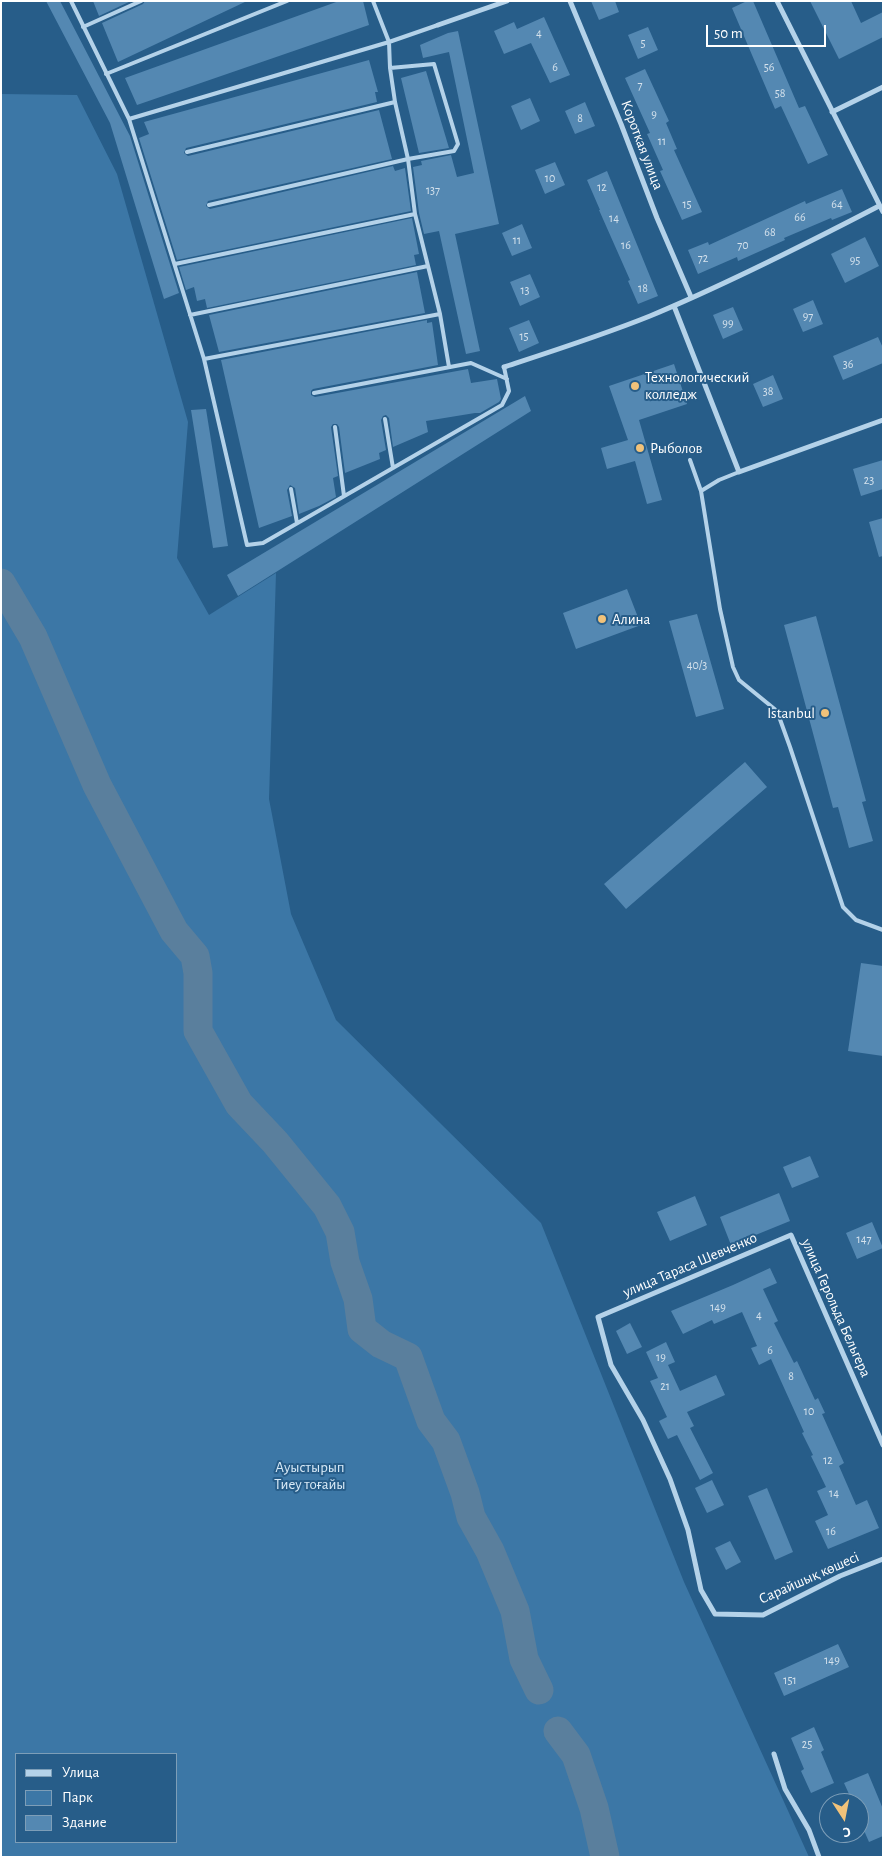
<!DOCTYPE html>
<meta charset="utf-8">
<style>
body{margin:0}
#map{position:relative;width:884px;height:1858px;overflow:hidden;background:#275d89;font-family:"Alegreya Sans",sans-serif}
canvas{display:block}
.frame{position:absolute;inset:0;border:2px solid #fff;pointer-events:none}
.legend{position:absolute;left:15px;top:1753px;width:162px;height:90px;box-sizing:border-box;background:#275d89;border:1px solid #7d9eb8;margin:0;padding:6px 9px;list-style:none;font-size:15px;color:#fff}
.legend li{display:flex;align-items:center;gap:10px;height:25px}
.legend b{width:25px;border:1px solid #7d9eb8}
.north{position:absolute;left:819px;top:1793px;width:50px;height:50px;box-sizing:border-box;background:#275d89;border:1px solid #7d9eb8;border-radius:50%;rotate:169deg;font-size:14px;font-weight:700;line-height:20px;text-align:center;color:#fff}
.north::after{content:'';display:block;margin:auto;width:18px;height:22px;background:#f1c27a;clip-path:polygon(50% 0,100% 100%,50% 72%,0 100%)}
.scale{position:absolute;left:706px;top:25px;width:120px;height:22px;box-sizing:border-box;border:2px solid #fff;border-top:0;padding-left:6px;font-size:15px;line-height:18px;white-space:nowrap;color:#fff;-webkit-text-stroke:4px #275d89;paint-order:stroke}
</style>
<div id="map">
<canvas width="884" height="1858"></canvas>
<div class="frame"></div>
<ul class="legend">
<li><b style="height:6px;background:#b4d2e9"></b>Улица</li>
<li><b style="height:14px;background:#3c77a6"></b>Парк</li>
<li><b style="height:14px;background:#5488b2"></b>Здание</li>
</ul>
<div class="north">С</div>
<div class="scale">50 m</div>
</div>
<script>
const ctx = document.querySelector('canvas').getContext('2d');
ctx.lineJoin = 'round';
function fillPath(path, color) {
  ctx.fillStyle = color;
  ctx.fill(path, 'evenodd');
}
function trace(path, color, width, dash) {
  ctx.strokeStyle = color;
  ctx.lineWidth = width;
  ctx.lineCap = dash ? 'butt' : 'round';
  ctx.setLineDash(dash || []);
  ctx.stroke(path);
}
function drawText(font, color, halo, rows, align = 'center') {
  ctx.font = font + ' "Alegreya Sans",sans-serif';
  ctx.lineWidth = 4;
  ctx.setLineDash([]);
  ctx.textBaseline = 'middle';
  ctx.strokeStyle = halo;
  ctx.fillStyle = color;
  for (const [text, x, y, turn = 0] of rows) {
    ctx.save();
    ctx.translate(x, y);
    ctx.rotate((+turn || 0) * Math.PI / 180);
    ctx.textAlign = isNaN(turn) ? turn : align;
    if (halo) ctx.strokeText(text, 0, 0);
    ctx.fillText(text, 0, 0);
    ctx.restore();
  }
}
fillPath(new Path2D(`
 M1,94L77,95L117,174L188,422L177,558L209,615L276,573L269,799L291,914L336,1020L541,1223L684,1582L809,1857H1ZM16,1754H176V1842H16Z`), '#3c77a6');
trace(new Path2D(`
 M1,583L33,637L97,785L174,931L195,956L198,973V1031L239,1104L275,1142L327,1206L340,1232L345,1262L358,1299L362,1329L381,1344L408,1357L431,1421L446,1441L465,1493L471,1517L490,1551L515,1611L524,1659L539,1690
 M558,1731L576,1755L594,1808L605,1857`), '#5a7f9d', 29);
fillPath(new Path2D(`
 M46,1H60L130,136L179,293L164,299L110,123Z
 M93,1H131L99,16Z
 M145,1H247L118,62L102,23L143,4Z
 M339,1H363L369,25L137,105L125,78Z
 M591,1H615L619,12L599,20Z
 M747,1H753L799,108L805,106L828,155L808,164L781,106L775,109L732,8Z
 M810,1H851L861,23L883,12V37L839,59Z
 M544,17L570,75L550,83L531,43L504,54L494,31L514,22L517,29Z
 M648,27L658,50L638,59L628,35Z
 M458,31L499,224L455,234L480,351L466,354L439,231L424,234L419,213L413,167L422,165L421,161L451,155L457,177L474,173L449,52L423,58L420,45L448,33Z
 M369,60L378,92H375L377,102L186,148L184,153L188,156L379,110L392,159L208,201L206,206L210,209L393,166L395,171L405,168L411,211L177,260L139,138L149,134L144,122Z
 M645,69L669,121L666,123L677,149L674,150L702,212L682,220L660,171L663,170L647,134L650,133L625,78Z
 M426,71L449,148L419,153L401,78Z
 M530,98L540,121L521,130L511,106Z
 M585,102L595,126L575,134L565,111Z
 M555,162L565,185L545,194L535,170Z
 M607,171L658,296L638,304L628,281L630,280L599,210H600L587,180Z
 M842,189L852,212L832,220L831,218L784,238L785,240L738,261L737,257L698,274L688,250L708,242L709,245L805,201L806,204Z
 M412,218L419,254L414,255L416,265L207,308L205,299L197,301L194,287L186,290L179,267Z
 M522,224L532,248L512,256L502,233Z
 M865,237L879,266L845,283L831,254Z
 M417,272L425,313L219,352L209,315Z
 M530,274L540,297L520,306L510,282Z
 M813,300L823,324L803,332L793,309Z
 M733,307L743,330L723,339L713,315Z
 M427,320V323L432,322L438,365L313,389L311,391V395L315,397L468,369L471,383L497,379L501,399L499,402L480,413H475L426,421L428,432L393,447L389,418L386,415L383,416L381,420L386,450L379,453L380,459L345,473L339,427L337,424H333L331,427L338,476L333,478L336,497L319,506L299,514L295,488L290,485L287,490L292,516L259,528L221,360Z
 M529,320L539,343L519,352L509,328Z
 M878,337L883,348V363L843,380L833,356Z
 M674,364L687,404L639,420L662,500L647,504L635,461L607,469L601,448L628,440L609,386Z
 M773,375L783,399L763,407L753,384Z
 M525,396L531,411L238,596L227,575Z
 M206,409L228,546L213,548L191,410Z
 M883,460V489L861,496L853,469Z
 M883,518V556L879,557L869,522Z
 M627,589L641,625L576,649L563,613Z
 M697,614L724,709L696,717L669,621Z
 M816,616L866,801L862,802L873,841L849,848L838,807L833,808L784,625Z
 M745,762L767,787L626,909L604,884Z
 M861,963L883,966V1056L848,1051Z
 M810,1156L819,1177L792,1188L783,1167Z
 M779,1193L790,1221L731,1245L720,1217Z
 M695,1196L707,1225L670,1241L657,1212Z
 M872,1222L883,1248L857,1259L846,1233Z
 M770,1268L777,1283L763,1289L778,1321L774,1323L794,1363L797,1361L815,1400L818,1398L825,1413L822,1414L844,1463L839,1466L856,1505L867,1500L879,1528L828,1549L815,1521L828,1515L817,1491L826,1487L811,1456L813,1455L802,1433L804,1432L771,1359L759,1365L751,1348L757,1346L742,1312L714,1324L712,1320L683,1334L671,1311L733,1285Z
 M630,1323L642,1347L627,1354L616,1331Z
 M666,1342L675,1362L668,1365L680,1391L716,1375L725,1395L687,1412L694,1426L690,1428L713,1473L700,1480L677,1435L668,1439L659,1421L667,1417L650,1381L658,1378L646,1352Z
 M712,1480L724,1505L707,1513L695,1488Z
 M767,1488L793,1552L775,1560L748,1496Z
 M730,1541L741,1562L726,1570L715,1548Z
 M838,1644L849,1667L784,1696L774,1673Z
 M814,1727L824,1750L821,1752L834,1783L811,1793L801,1771L804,1769L791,1738Z
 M868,1773L883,1809V1836L869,1842L859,1819V1803H853L844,1783Z`), '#5488b2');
trace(new Path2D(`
 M71,1L129,119L204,359L247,545L263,543L502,405L509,391L504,367
 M373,1L389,42L390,68L395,102L408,159L415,214L440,314L449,367
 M83,27L141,1
 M106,74L287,1
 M129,119L389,42L438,25
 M187,152L395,102
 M209,205L408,159L454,151L458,144L434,64L390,68
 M175,264L415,214
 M190,315L428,266
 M204,359L440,314
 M314,393L471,363L507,379
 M385,419L393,468
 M335,427L344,496
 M690,460L701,491L720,609L733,667L739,680L777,711L790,747L843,907L856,920L883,930
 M291,489L297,523
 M701,491L719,480L739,472`), '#b4d2e9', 4);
trace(new Path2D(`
 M570,1L621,124L657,218L691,297
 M777,1L883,212
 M438,25L507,1
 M832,112L883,87
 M674,306L739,472L883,420
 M504,367C553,351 603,335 650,316C729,283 804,245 879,206
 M883,1445L791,1235L598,1317L611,1365L643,1420L670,1479L688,1530L701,1590L715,1614L763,1615L840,1576L883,1559
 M774,1754L785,1789L809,1830L819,1857`), '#b4d2e9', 5);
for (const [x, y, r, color] of [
 [635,386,5,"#f1c27a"],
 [640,448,5,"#f1c27a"],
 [602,619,5,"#f1c27a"],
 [825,713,5,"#f1c27a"]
]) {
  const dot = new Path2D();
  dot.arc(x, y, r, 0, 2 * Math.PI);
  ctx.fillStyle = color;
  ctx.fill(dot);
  trace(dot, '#275d89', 2);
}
drawText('12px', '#d4e1ec', null, [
 ["4",539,33],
 ["5",643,43],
 ["6",555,67],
 ["56",769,67],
 ["7",640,85],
 ["58",780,93],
 ["9",654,114],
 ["8",580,118],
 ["11",662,141],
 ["10",550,178],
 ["12",602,187],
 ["137",433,190],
 ["15",687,204],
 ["64",837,204],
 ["66",800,217],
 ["14",614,218],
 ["68",770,232],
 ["11",517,240],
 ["16",626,245],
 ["70",743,245],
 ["72",703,258],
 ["95",855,260],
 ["18",643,288],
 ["13",525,290],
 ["97",808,316],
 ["99",728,323],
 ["15",524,336],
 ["36",848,364],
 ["38",768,391],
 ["23",869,480],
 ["40/3",697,665],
 ["147",864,1239],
 ["149",718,1307],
 ["4",759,1315],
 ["6",770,1350],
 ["19",661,1357],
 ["8",791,1376],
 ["21",665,1386],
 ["10",809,1411],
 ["12",828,1460],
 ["14",834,1493],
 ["16",831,1531],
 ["149",832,1660],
 ["151",790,1680],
 ["25",807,1744]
]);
drawText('15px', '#fff', '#275d89', [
 ["Короткая улица",642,145,69],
 ["улица Тараса Шевченко",690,1265,-23],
 ["улица Герольда Бельгера",836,1308,66],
 ["Сарайшық көшесі",809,1578,-24]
]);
drawText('15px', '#fff', '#275d89', [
 ["Технологический",645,377],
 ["колледж",645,394],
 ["Рыболов",650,448],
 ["Алина",612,619],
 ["Istanbul",815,713,"right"]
], 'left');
drawText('15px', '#d8eaf7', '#275d89', [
 ["Ауыстырып",310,1467],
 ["Тиеу тоғайы",310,1484]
]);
</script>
